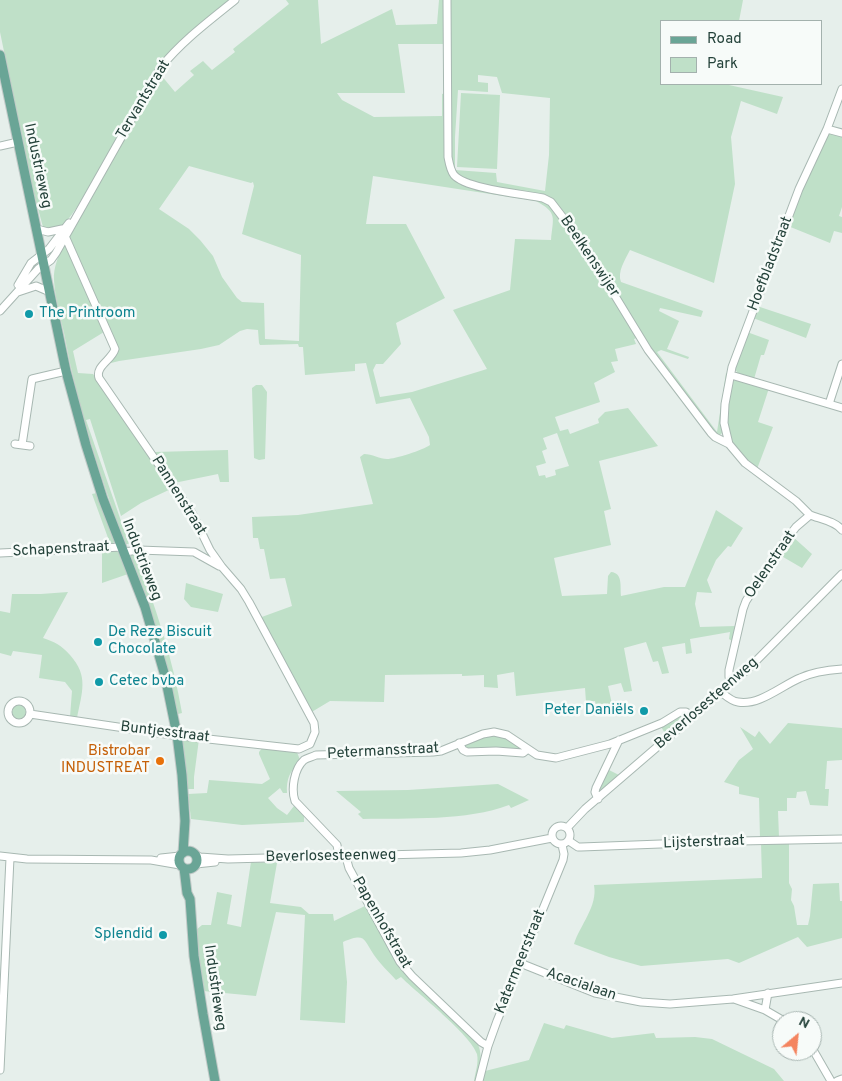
<!DOCTYPE html>
<meta charset="utf-8">
<style>
body{margin:0}
#map{position:relative;width:842px;height:1081px;overflow:hidden;background:#e6efeb;font-family:Overpass,sans-serif}
canvas{display:block}
.legend{position:absolute;left:660px;top:20px;width:162px;height:65px;box-sizing:border-box;background:#f7fbf9;border:1px solid #a3b1ad;margin:0;padding:6px 9px;list-style:none;font-size:15px;color:#24423a}
.legend li{display:flex;align-items:center;gap:10px;height:25px}
.legend b{width:25px;border:1px solid #a3b1ad}
.north{position:absolute;left:772px;top:1011px;width:50px;height:50px;box-sizing:border-box;background:#f7fbf9;border:1px solid #a3b1ad;border-radius:50%;rotate:28deg;font-size:14px;font-weight:700;line-height:20px;text-align:center;color:#24423a}
.north::after{content:'';display:block;margin:auto;width:18px;height:22px;background:#f4845f;clip-path:polygon(50% 0,100% 100%,50% 72%,0 100%)}
</style>
<div id="map">
<canvas width="842" height="1081"></canvas>
<ul class="legend">
<li><b style="height:6px;background:#6aa596"></b>Road</li>
<li><b style="height:14px;background:#bfe0c8"></b>Park</li>
</ul>
<div class="north">N</div>
</div>
<script>
const ctx = document.querySelector('canvas').getContext('2d');
ctx.lineJoin = 'round';
function fillPath(path, color) {
  ctx.fillStyle = color;
  ctx.fill(path, 'evenodd');
}
function trace(path, color, width, dash) {
  ctx.strokeStyle = color;
  ctx.lineWidth = width;
  ctx.lineCap = dash ? 'butt' : 'round';
  ctx.setLineDash(dash || []);
  ctx.stroke(path);
}
function drawText(font, color, halo, rows, align = 'center') {
  ctx.font = font + ' Overpass,sans-serif';
  ctx.lineWidth = 5;
  ctx.setLineDash([]);
  ctx.textBaseline = 'middle';
  ctx.strokeStyle = halo;
  ctx.fillStyle = color;
  for (const [text, x, y, turn = 0] of rows) {
    ctx.save();
    ctx.translate(x, y);
    ctx.rotate((+turn || 0) * Math.PI / 180);
    ctx.textAlign = isNaN(turn) ? turn : align;
    if (halo) ctx.strokeText(text, 0, 0);
    ctx.fillText(text, 0, 0);
    ctx.restore();
  }
}
fillPath(new Path2D(`
 M0,0H232L172,49L150,83L79,204C71,216 59,236 43,227L32,187L0,32Z
 M286,0H318L321,44L392,9L396,25L437,24L439,0H444V44H398L405,93H337L342,100L374,117L442,116V94L446,93L449,0H743L739,21H661V84H729V85L783,97L777,114L741,101L731,137L735,184L714,283L630,250C625,260 617,272 621,282L703,311L701,317L660,308L659,311L679,321L667,349L689,357L688,359L661,350L657,352L717,432L726,373L728,374L723,432L720,435H716L642,336L634,339L636,344L615,349L618,361L611,362L615,372L594,383L600,402L555,417L560,431L568,429L570,434L599,423L598,419L605,412L628,408L658,446L599,461L611,509L604,511L611,545L554,558L562,596L607,594L608,576L611,572C623,573 620,586 621,596L664,587H685L716,510L743,528L731,547L728,546L716,560L707,580L712,593L697,592L695,604L700,627L735,626L732,641L729,639L730,632L690,639L692,653L686,654L685,643L662,647L669,673L662,674L658,661L653,662L646,642L624,648L632,691L624,692L621,683L608,686L614,713L598,716L595,701L586,702L585,688L516,696L514,672L497,675L498,688L484,687V675L462,676V674L385,675L384,702L330,701L310,713L259,618L292,606L285,578L270,579L264,549H260L258,538H253L252,517L298,515L373,504L360,457L364,454C372,454 380,459 387,459C395,459 423,450 430,445L429,437L410,398L376,404L366,363L355,364V371L305,375L303,347H299L298,344L260,345L259,343L258,330L247,329L240,331L219,345L201,349L119,361L107,364L116,349H111L104,332L73,351L78,373L93,374L95,377L173,488L141,503L121,516L90,419L86,420L129,544H125C100,475 77,406 64,333C60,316 55,298 54,280C53,268 59,255 63,244L161,75L175,92L194,75L190,71L203,61L212,70L235,52L233,49L289,4ZM478,75L497,77L502,93L550,98L549,155L545,191L497,182L496,173L455,170V137L458,90L488,92V83L478,82ZM189,166L251,183L253,182L254,186L242,234L301,255L299,341L265,339L264,303L242,302L237,298L222,277L213,256L200,240L189,229L159,209ZM373,176L536,201C558,213 553,217 551,240L515,239L510,290L453,310L487,369L412,392L380,397L373,370L376,364H383L401,344L396,323L445,298L406,224H366ZM557,433L569,466L555,470L556,475L546,478L545,475L539,476L536,466L546,463L542,451L547,449L543,438Z
 M461,93L500,95L497,169L457,167Z
 M831,133L842,136V207L839,216L842,217V233L834,231L830,243L788,226L797,200L826,135Z
 M757,306L811,324L806,338L753,318Z
 M747,332L769,340L764,355H761L754,379L739,375L735,369Z
 M739,380L769,388L758,422L773,427L757,469C723,443 724,420 733,381Z
 M256,385H262L267,392L265,459L259,460L254,458L252,388Z
 M228,450L229,482H220L218,474L174,483L155,452Z
 M97,493L114,540V542L111,546L92,494Z
 M792,536L812,554L802,568L778,554Z
 M102,550L118,551L128,574L102,583Z
 M135,553C155,605 173,659 182,713L178,714C165,659 150,607 130,555Z
 M186,583L223,594L218,612L191,607L184,599Z
 M68,592L43,638C55,642 61,645 70,655C89,676 82,692 77,718L70,717L72,691L65,682L39,678L42,655L13,651L11,656L0,653V611L10,613L12,594H41Z
 M12 712a7 7 0 1 1 14 0a7 7 0 1 1-14 0Z
 M682,715H685L686,717L666,735L660,725Z
 M788,723L842,728V760L827,761L825,789H829L828,806L810,805L806,791L797,792L796,798H787V811H778L779,837L760,838L759,798L739,794V787L724,782L739,760L753,749L740,727L755,737L759,731L770,744Z
 M484,735H501L525,751L465,750L464,743Z
 M183,739H199L194,777V789H188L182,741Z
 M263,747L296,750L301,762C290,769 286,780 287,793H283L280,788L268,798L277,808L287,815L294,806L304,816V822L242,825L191,819L188,794L207,793L209,780L262,784L270,779L259,754V752Z
 M607,769L619,775L599,793L597,791Z
 M498,784L529,800L511,808L509,805C467,821 408,818 363,819L358,814L361,812L336,791L408,790Z
 M789,842V883L792,889L791,900L794,906L797,925H808L810,916L813,884L839,883L840,901H842V938L807,947L798,937L739,963L728,959L641,966L609,957L574,944C580,925 598,906 594,885L762,878L761,843Z
 M251,862L277,863L270,903L301,907L309,914H333L334,921L367,905L396,961L476,1040C484,1055 480,1066 476,1081H474C475,1073 479,1063 477,1054C471,1035 417,993 401,977L396,980C389,972 380,964 374,955C363,938 365,933 343,942L347,982L345,1023L300,1020L305,915L276,912L256,996L203,991L196,930L202,925H211L217,892L232,895L227,924L241,927Z
 M544,1023L564,1029L566,1025L612,1038L654,1033L656,1038L695,1037L712,1039L774,1069L784,1081H482L485,1071L529,1060Z`), '#bfe0c8');
const minor = new Path2D(`
 M447,0L448,157C449,162 450,170 454,175C466,189 523,194 543,198L551,202L584,245L648,350L711,433L715,437L729,444L745,463L796,501L810,515
 M827,129L842,133
 M0,146L18,142
 M37,229L48,232L62,229
 M65,236L115,349C112,360 95,366 99,378L192,513L210,550L222,567L241,589L249,602L314,723L315,732L310,744
 M18,285L31,263L49,249L69,223
 M18,292L36,286L50,292
 M0,311L38,269L51,260L56,253L161,67C182,41 209,21 235,0
 M731,375L842,408
 M829,404L842,364
 M15,444L30,446
 M729,444L724,423L725,404L732,367L799,189L827,129L842,89
 M22,445L32,379L66,371
 M810,515C820,519 835,521 842,530
 M124,552L139,550L194,552L219,566
 M0,553L122,547
 M733,682L729,677V670L743,609L746,601L782,545L796,527L810,515
 M721,692C726,696 731,701 738,702C759,706 781,686 800,678C813,672 828,670 842,669
 M8 712a11 11 0 1 1 22 0a11 11 0 1 1-22 0Z
 M30,714L172,735L299,749L310,744
 M459,743L463,750L467,752L496,751L523,753L528,749
 M598,799L595,792L596,788L619,740
 M552 835a9 9 0 1 1 18 0a9 9 0 1 1-18 0Z
 M567,828L585,809L749,668L842,574
 M569,841L578,847H581L740,841L842,839
 M195,855L200,857L228,859L461,853L490,850L552,838
 M0,856L27,859L151,860L180,865
 M339,857L337,845L295,801C291,789 294,769 304,760C307,758 312,757 316,755L433,752L441,751L483,734L494,732L507,735L537,755L556,758L610,744L662,723L680,712H686L693,717
 M346,857L349,868L400,962L412,976L481,1042L488,1046
 M161,858L180,856
 M196,864L215,862
 M520,963L595,993L641,1002L670,1004L733,999L842,983
 M734,999L765,1010L784,1021
 M765,1010L768,993
 M812,1048L831,1081
 M0,1070L10,858
 M479,1081L488,1046L497,1021L563,860L564,854L562,845
 M837,1081L842,1079`);
const major = new Path2D(`
 M0,55L66,371L86,445L103,499L145,607L165,676L177,735L182,775L185,821L183,853
 M179 860a9 9 0 1 1 18 0a9 9 0 1 1-18 0Z
 M184,868L187,893L190,899L194,956L203,1014L215,1081`);
trace(minor, '#a8b8b2', 9);
trace(major, '#c2cac8', 11);
trace(minor, '#fff', 7);
trace(major, '#6aa596', 9);
for (const [x, y, r, color] of [
 [29,314,5,"#0f9aa8"],
 [98,642,5,"#0f9aa8"],
 [99,682,5,"#0f9aa8"],
 [644,711,5,"#0f9aa8"],
 [160,761,5,"#e8710a"],
 [163,935,5,"#0f9aa8"]
]) {
  const dot = new Path2D();
  dot.arc(x, y, r, 0, 2 * Math.PI);
  ctx.fillStyle = color;
  ctx.fill(dot);
  trace(dot, '#f7fbf9', 2);
}
drawText('15px', '#24423a', '#f7fbf9', [
 ["Tervantstraat",144,100,-59],
 ["Industrieweg",37,166,78],
 ["Beelkenswijer",589,257,56],
 ["Hoefbladstraat",771,264,-69],
 ["Pannenstraat",178,496,58],
 ["Schapenstraat",61,550,-3],
 ["Industrieweg",141,560,69],
 ["Oelenstraat",771,565,-56],
 ["Beverlosesteenweg",707,704,-41],
 ["Buntjesstraat",165,733,7],
 ["Petermansstraat",383,752,-3],
 ["Lijsterstraat",704,843,-2],
 ["Beverlosesteenweg",331,857,-1],
 ["Papenhofstraat",381,923,60],
 ["Katermeerstraat",521,962,-68],
 ["Acacialaan",581,985,19],
 ["Industrieweg",214,988,82]
]);
drawText('15px', '#0d838f', '#f7fbf9', [
 ["The Printroom",39,314],
 ["De Reze Biscuit",108,633],
 ["Chocolate",108,650],
 ["Cetec bvba",109,682],
 ["Peter Daniëls",634,711,"right"],
 ["Splendid",153,935,"right"]
], 'left');
drawText('15px', '#c56008', '#f7fbf9', [
 ["Bistrobar",150,752],
 ["INDUSTREAT",150,769]
], 'right');
</script>
